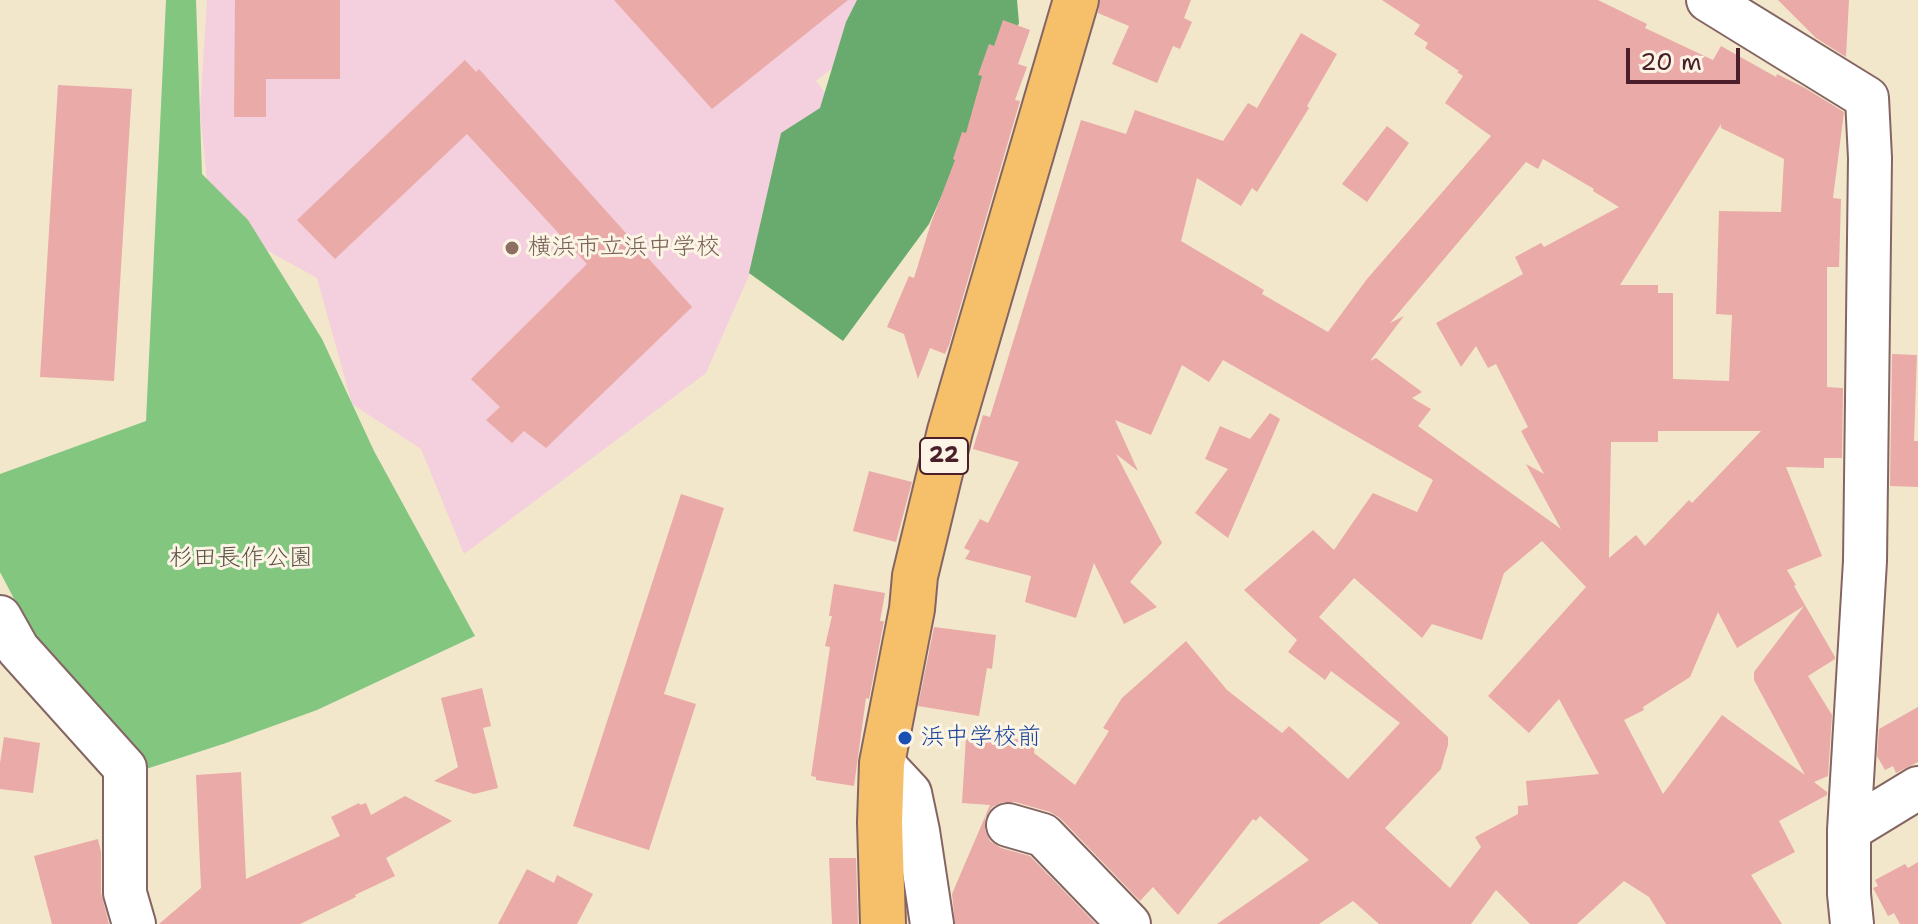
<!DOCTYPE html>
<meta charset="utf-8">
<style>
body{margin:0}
#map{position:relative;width:1918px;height:924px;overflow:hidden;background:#f2e7cb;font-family:"Shantell Sans",sans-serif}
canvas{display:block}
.scale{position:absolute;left:1626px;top:48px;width:114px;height:36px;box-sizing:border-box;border:4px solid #4a1f2b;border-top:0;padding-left:10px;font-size:24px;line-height:28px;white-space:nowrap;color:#4a1f2b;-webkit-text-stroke:6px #fcf5e5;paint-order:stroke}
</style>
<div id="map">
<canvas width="1918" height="924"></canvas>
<div class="scale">20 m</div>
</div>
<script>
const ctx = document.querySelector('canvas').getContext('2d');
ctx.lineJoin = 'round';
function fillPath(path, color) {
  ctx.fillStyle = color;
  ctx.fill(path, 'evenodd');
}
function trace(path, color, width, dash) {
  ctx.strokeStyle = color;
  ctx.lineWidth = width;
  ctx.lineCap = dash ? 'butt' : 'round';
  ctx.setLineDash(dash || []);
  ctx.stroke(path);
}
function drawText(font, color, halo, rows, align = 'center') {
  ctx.font = font + ' "Shantell Sans","Klee One",sans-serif';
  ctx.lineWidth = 6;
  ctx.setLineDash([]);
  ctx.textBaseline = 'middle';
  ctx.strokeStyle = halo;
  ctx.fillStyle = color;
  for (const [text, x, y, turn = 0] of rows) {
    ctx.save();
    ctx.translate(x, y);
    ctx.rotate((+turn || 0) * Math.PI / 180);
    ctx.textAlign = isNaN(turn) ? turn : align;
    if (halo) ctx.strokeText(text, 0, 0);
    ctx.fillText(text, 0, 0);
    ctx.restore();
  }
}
fillPath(new Path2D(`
 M207,0H918L919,1L816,81L863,143L778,210L706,373L464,554L421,449L352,404L317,278L211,219L200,112Z`), '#f4cfdd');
fillPath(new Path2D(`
 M166,0H196L202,174L248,220L322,339L374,451L475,636L317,710L226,743L140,771L35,639L0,572V474L146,421Z`), '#82c680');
fillPath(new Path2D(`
 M857,0H1017L1019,23L929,224L843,341L749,273L781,133L820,108L846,22Z`), '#69ab6e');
fillPath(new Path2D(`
 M235,0H340V79H266V117H234Z
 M614,0H848L712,109Z
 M1100,0H1191L1184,18L1192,22L1180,49L1173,46L1157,83L1112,64L1129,26L1098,13Z
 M1382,0H1598L1647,24L1645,28L1713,60L1721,46L1776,77L1777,74L1805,88L1844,112L1833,198L1841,199L1839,267H1827V387L1843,388L1842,458H1824V468L1786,467L1822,556L1787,570L1796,585L1794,586L1835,657V659L1808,676L1832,715L1828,776L1814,782L1827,792V795L1779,821L1795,852L1751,875L1782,924H1666L1649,897L1624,881L1577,924H1530L1496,890L1471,924H1379L1353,901L1319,924H1217L1309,860L1260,816L1256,821L1253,819L1178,915L1153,887L1140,901L1060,818L1050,812L1015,802H1003L992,807L985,818V830L990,841L1001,848L1030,856L1096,924H955L952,894L990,805L962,803L966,737L1035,740L1034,753L1075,785L1109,731L1103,728L1122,698L1186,641L1227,690L1282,733L1289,726L1348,779L1400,723L1331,671L1325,680L1288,652L1297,640L1244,590L1313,530L1334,550L1373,493L1417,512L1433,480L1223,360L1209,382L1182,365L1151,435L1115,420L1138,471L1116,454L1162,543L1130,582L1157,607L1124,624L1094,563L1076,618L1025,602L1031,576L965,559L970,551L964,548L980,519L988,523L1019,462L973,449L983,415L990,417L1081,120L1126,134L1135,110L1223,141L1248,103L1257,108L1301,33L1337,54L1307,106L1309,108L1257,192L1252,188L1241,206L1197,178L1181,241L1264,290L1262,294L1328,332L1367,279L1491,136L1445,103L1463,76L1457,72L1459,71L1425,48L1428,43L1414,34L1420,25ZM1721,124V128L1784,159L1781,212L1719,211L1716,314L1732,315L1729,381L1673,379V293H1658V285H1620ZM1543,159L1594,189L1593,191L1619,207L1544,247L1541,243L1515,257L1523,274L1436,323L1461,367L1476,346L1488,368L1496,364L1528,427L1521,431L1544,474L1526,464L1561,529L1418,426L1431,409L1412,398L1422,392L1376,358L1370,361L1404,316L1390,323L1526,162L1538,169ZM1658,431H1761L1692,503L1689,500L1645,546L1636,535L1609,558L1611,442H1658ZM1542,541L1586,587L1488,696L1529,733L1559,699L1599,774L1526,781L1528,805L1518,806V814L1475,837L1481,847L1450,888L1385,828L1441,769L1448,745V737L1319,617L1354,578L1422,638L1432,624L1482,640L1504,573ZM1804,606L1754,672V680L1805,775L1722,715L1663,794L1624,720L1644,710L1643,707L1690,677L1718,612L1737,648Z
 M1778,0H1849L1846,57L1816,38Z
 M1003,20L1030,30L1018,64L1027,67L1015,100L1020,101L949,345L945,354L930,348L918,379L904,334L887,327L909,276L914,278L931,223L955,160L953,159L962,132L966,133L982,76L978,75L989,44L994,46Z
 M465,60L476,72L479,69L692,307L546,448L524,431L512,443L486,420L500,407L471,379L587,264L467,134L335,259L297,220Z
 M58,85L132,89L114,381L40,377Z
 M1387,126L1409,143L1367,202L1342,184Z
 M1892,354L1917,355L1914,441H1918V487L1890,486Z
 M1270,413L1280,419L1228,538L1195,513L1228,469L1205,459L1220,426L1250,439Z
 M869,471L912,482L896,542L853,531Z
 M681,494L724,508L664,694L696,704L649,850L573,826Z
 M834,584L885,593L880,621H884L869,699L866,698L854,786L816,780V777L811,776L830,647L825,646L832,616H829Z
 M934,627L996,635L992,669L987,668L979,716L918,706Z
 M482,688L491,726L483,728L498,788L474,794L434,781L458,767L441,698Z
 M1918,707V762L1896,773L1893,766L1885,770L1877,756L1879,729Z
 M4,737L40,743L33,793L0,789V763Z
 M241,772L246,879L340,836L331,817L359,803L360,805L366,803L371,815L405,796L452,821L386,858L395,876L355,895L356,897L300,924H159L201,888L196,775Z
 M98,839L101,852V893L109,924H52L34,856Z
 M829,858H856L858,924H832Z
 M1918,862V924H1900L1894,913L1888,916L1873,888L1878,886L1875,880L1905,864L1908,868Z
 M527,869L554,883L557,875L593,894L577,924H498Z`), '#eaaaa8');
const minor = new Path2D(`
 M1708,0L1867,98L1870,158L1865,561L1849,830V894L1852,924
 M0,617L18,649L125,768V893L134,924
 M882,763L910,793L918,831L932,924
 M1008,825L1043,835L1129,924
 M1849,830L1918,788`);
const primary = new Path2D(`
 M883,924L880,822L882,763L912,609L915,576L950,431L1076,0`);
trace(minor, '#856563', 46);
trace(primary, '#856563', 48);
trace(minor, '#fff', 42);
trace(primary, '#f6c06b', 44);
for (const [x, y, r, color] of [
 [512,248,8,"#8d6e63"],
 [905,738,8,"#1a4fb4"]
]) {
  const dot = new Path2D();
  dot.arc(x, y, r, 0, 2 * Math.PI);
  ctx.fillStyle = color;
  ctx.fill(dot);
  trace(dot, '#fcf5e5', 3);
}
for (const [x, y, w] of [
 [944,456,48]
]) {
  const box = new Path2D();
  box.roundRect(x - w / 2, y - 18, w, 36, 6);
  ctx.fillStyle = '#fcf5e5';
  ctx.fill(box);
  trace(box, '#4a1f2b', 2);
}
drawText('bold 22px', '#4a1f2b', null, [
 ["22",944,456]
]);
drawText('24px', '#785e54', '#fcf5e5', [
 ["横浜市立浜中学校",528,248]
], 'left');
drawText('24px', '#5b5144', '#fcf5e5', [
 ["杉田長作公園",241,559]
]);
drawText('24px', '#164399', '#fcf5e5', [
 ["浜中学校前",921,738]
], 'left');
</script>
